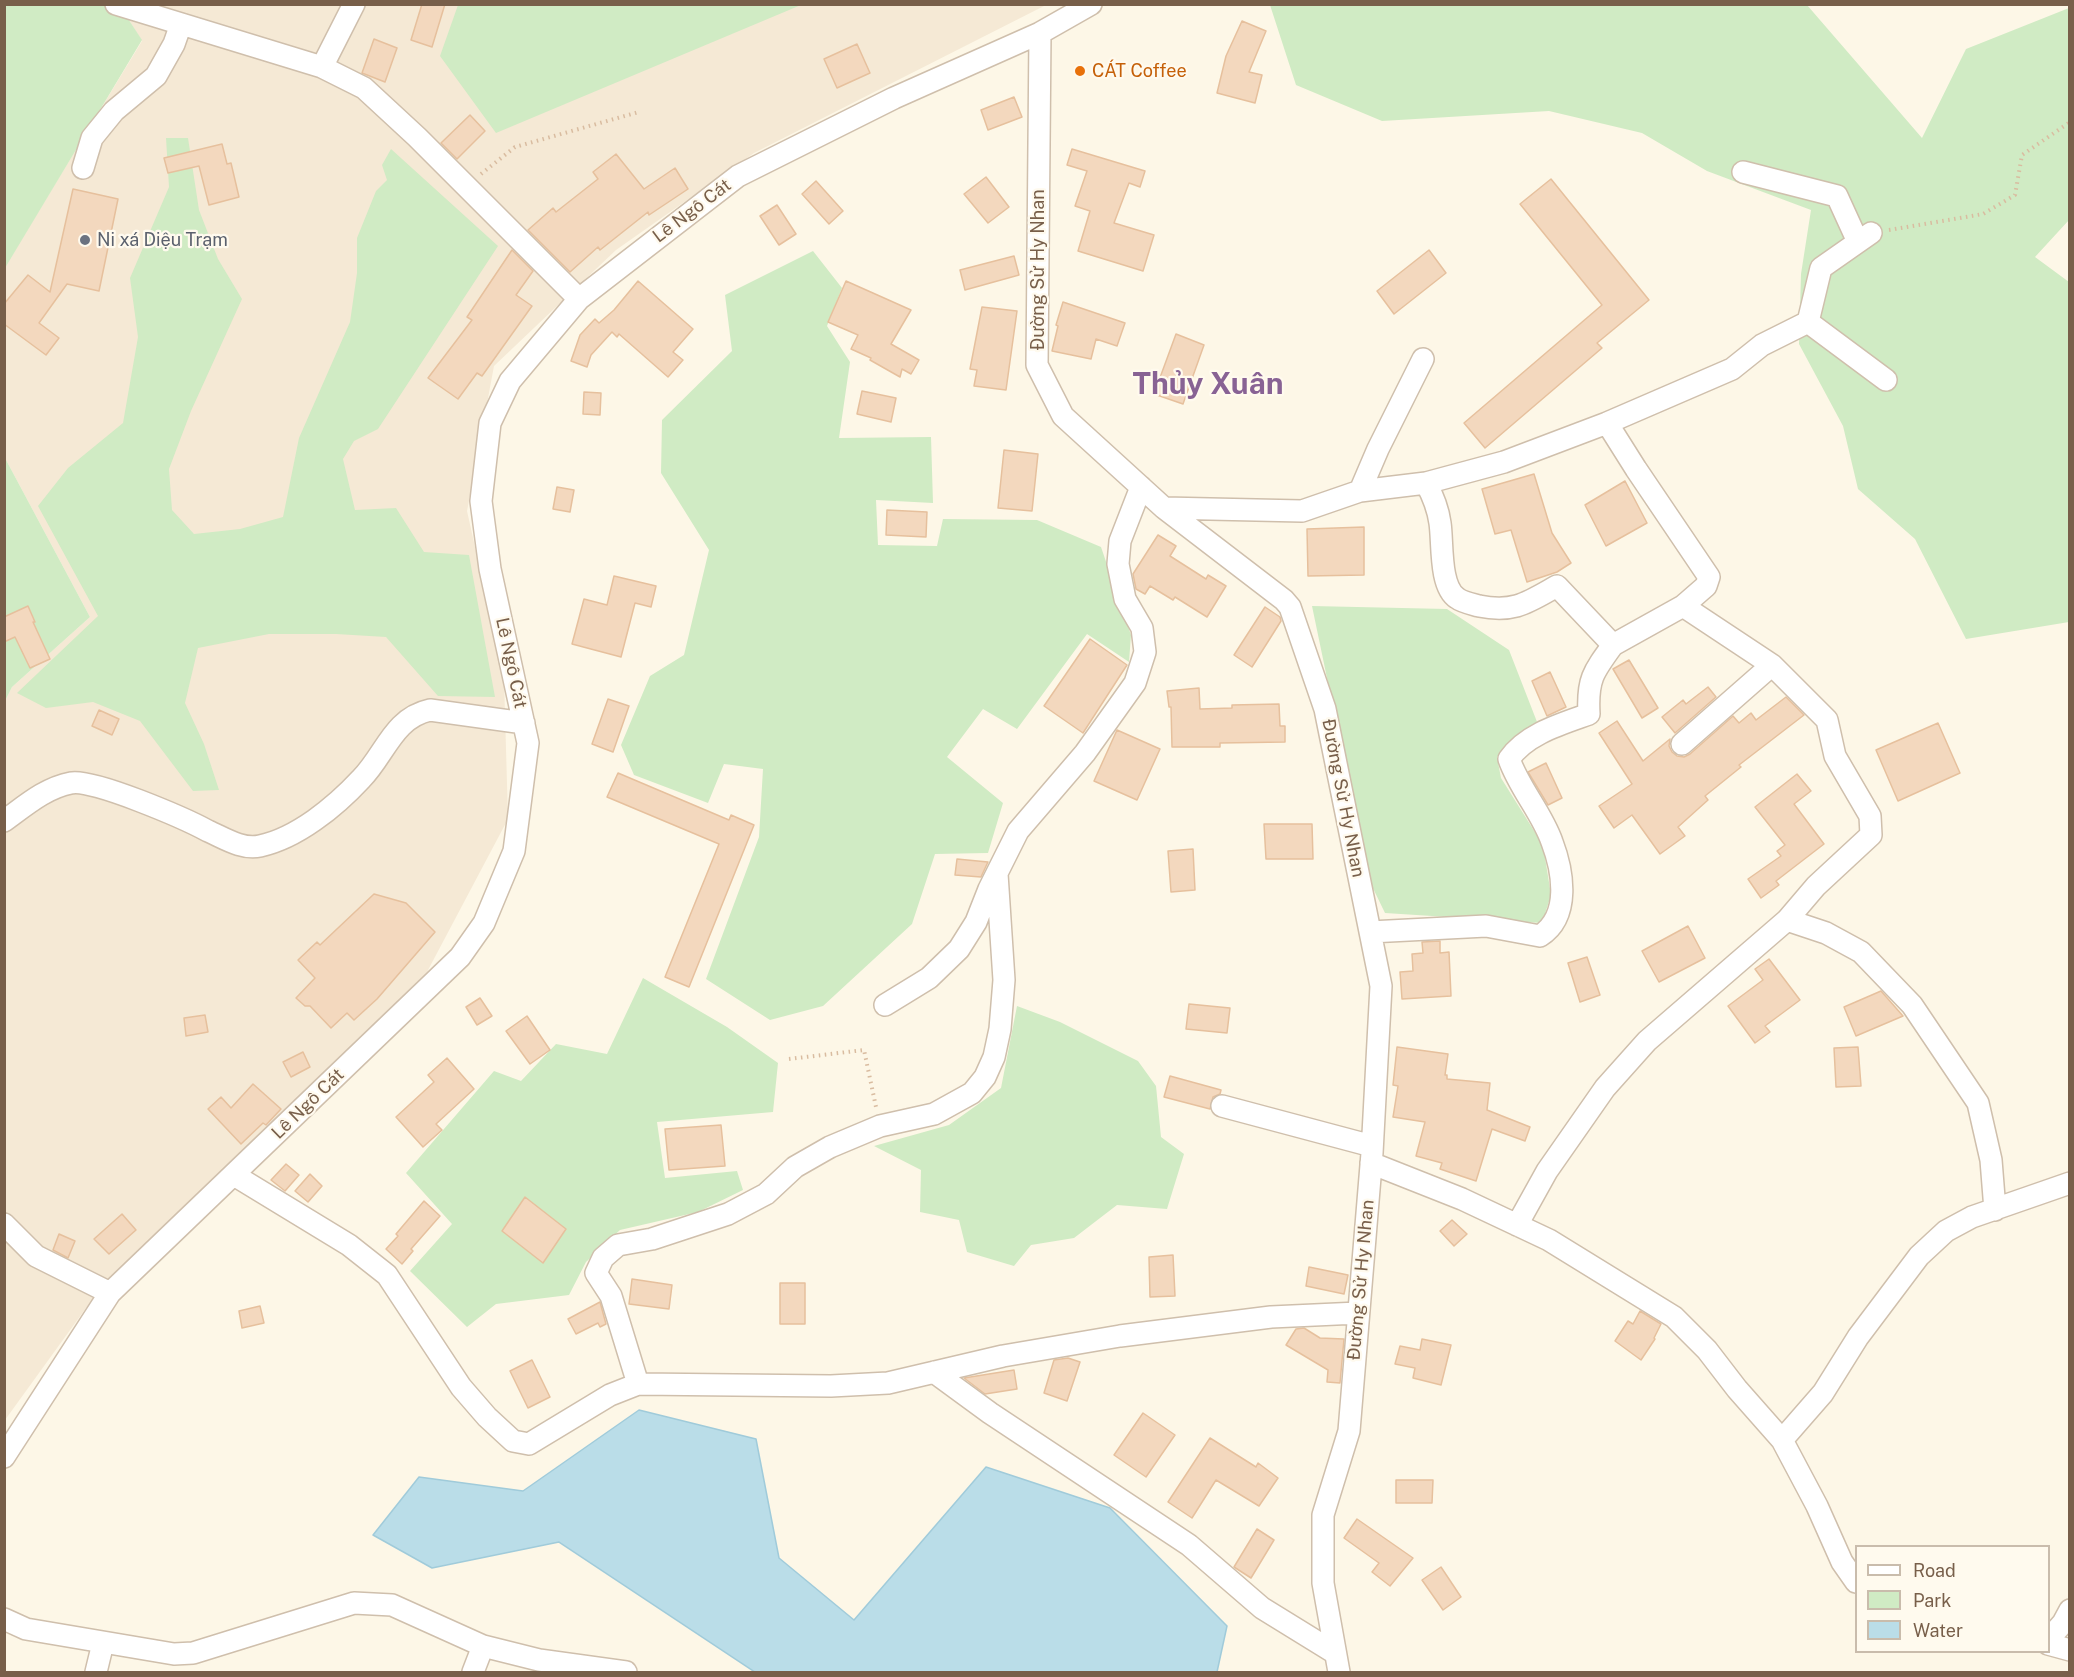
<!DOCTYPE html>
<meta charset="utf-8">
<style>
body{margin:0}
#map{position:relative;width:2074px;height:1677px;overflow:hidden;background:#fdf7e7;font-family:"Public Sans",sans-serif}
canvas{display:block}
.frame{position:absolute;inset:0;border:6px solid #785f4a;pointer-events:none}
.legend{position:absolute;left:1855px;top:1545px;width:195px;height:108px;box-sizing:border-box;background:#fffaee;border:2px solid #c9bcac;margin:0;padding:8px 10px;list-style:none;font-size:18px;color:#785f4a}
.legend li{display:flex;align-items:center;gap:12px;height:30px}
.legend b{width:30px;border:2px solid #c9bcac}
</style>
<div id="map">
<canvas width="2074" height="1677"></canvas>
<div class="frame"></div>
<ul class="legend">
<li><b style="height:8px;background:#fff"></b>Road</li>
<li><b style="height:16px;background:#d0ebc4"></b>Park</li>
<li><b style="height:16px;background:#badde8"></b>Water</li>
</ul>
</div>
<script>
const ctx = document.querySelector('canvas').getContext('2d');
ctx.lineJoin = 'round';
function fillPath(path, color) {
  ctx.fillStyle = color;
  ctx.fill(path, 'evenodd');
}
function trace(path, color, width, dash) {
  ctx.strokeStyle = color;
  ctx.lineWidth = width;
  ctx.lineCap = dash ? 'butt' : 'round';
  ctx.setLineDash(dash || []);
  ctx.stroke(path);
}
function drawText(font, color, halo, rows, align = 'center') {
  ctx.font = font + ' "Public Sans",sans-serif';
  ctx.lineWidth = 4.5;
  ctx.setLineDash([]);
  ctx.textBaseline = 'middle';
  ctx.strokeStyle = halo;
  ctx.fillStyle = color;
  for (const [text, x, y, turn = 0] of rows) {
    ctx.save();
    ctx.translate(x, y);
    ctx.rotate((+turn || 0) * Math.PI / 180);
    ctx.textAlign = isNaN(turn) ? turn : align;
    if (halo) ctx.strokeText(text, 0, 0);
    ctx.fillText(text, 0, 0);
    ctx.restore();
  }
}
fillPath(new Path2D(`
 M119,5H1046L754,153L616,250L494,366L467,511L504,678L508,819L427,972L86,1308L5,1420V701L12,687L90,617L5,458L4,268L142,41Z`), '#f5e9d5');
fillPath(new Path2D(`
 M5,5H119L142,40L5,268Z
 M458,5V4L801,5L496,133L440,56Z
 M1270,5H1807L1922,138L1966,49L2069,8V220L2035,257L2069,282V622L1966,639L1915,539L1858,489L1843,426L1799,344L1801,274L1811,210L1707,171L1642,133L1549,111L1382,121L1296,85Z
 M166,138H188L199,210L218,259L242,299L191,411L169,469L172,510L194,534L240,529L283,517L299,438L350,322L357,273V238L376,191L387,180L382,165L391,149L498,246L378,429L354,441L343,459L355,510L396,508L424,552L469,555L495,697L438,696L386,637L336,634H269L198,648L185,703L204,744L219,790L193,791L140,721L93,702L46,708L17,693L98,616L38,506L68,468L123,423L138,337L130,278L169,187Z
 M813,251L842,288L827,326L850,362L839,438L931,437L933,503L876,500L878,545L937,546L943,519L1037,520L1101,547L1131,635L1129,662L1087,634L1017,729L983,709L947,757L1003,803L988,853L935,854L912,924L823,1006L770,1020L706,979L759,837L763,769L724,764L708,803L634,775L621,745L650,676L684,655L709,550L661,473L662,420L732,351L725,295Z
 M5,458L90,617L12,687L5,701Z
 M1312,606L1447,609L1509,650L1539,727L1497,757L1501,778L1543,845L1551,895L1542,923L1385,913L1369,880Z
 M643,978L727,1027L778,1063L773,1112L657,1122L665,1178L737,1171L743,1190L698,1212L620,1230L586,1262L569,1295L496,1304L467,1327L410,1271L452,1224L406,1173L494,1071L521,1081L556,1044L607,1054Z
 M1017,1006L1060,1022L1138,1061L1156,1086L1161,1137L1184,1154L1167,1209L1117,1205L1074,1238L1031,1245L1014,1266L967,1252L959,1220L920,1212L921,1170L874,1146L949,1125L1001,1088Z`), '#d0ebc4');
const water = new Path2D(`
 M639,1410L756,1439L779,1558L854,1620L986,1467L1110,1508L1227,1626L1217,1672H755L559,1542L432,1568L373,1535L419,1477L523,1491Z`);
fillPath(water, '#badde8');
trace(water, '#a0cbda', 1.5);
const building = new Path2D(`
 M422,4H445L432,47L411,40Z
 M1242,21L1266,31L1249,72L1262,75L1255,103L1217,93L1226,56Z
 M374,39L397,48L385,82L362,73Z
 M857,44L870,73L837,88L824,59Z
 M1014,97L1022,117L988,130L981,110Z
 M470,115L485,131L457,159L441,143Z
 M222,144L227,164L231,163L239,197L209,205L199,166L168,173L164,158Z
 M1072,149L1145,171L1140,187L1129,183L1114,223L1154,235L1143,271L1078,251L1090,211L1075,206L1087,171L1067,165Z
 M616,154L644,189L675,168L688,189L649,215L648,212L600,250L598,247L570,272L528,230L553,208L556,212L598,179L593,172Z
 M986,177L1009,207L988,223L964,194Z
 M1551,179L1649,300L1597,343L1602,348L1485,448L1464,423L1602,305L1520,204Z
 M816,181L843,211L829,224L802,194Z
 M73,189L118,199L99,291L67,284L39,323L59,338L46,355L4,324V304L28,275L50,292Z
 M777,205L796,234L779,245L760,216Z
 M512,250L533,271L516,295L532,306L482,376L477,373L458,399L428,378L472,320L467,317Z
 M1429,250L1446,273L1394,314L1377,291Z
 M1014,256L1019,275L965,290L960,270Z
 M638,281L693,329L673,352L683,360L668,377L619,334L617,337L612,332L591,355L587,367L571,361L580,335L595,319L599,323L614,310Z
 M846,281L911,310L891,344L919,360L911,374L902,369L900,377L870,360L871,358L851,349L858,335L828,322Z
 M1063,302L1125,323L1117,346L1096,339L1091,359L1052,351L1058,326L1056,325Z
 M982,307L1017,311L1006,390L974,386L977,370L970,369Z
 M1176,334L1204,345L1183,404L1154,394Z
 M862,391L896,398L891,422L857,414Z
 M584,392L601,393L600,415L583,414Z
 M1004,450L1038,454L1032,511L998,508Z
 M1534,474L1552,533L1571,563L1557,572L1527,582L1511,530L1495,534L1482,489Z
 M1625,481L1647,523L1606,546L1585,505Z
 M557,487L574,490L570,512L553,509Z
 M887,510L927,512L926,537L886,535Z
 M1364,527V575L1308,576L1307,529Z
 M1158,535L1176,546L1170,556L1206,579L1208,575L1226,586L1207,617L1175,597L1173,600L1150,586L1145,594L1136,589L1133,574Z
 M614,576L656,586L651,607L635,603L621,657L572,644L584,599L607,605Z
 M28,606L35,622H33L50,659L30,668L15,637L4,642V617Z
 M1265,607L1280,617L1281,621L1252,667L1234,655Z
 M1090,639L1127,665L1083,733L1044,706Z
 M1629,660L1658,708L1642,718L1613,669Z
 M1550,672L1566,707L1547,716L1532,681Z
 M1708,687L1716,697L1675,733L1662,717L1683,700L1686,704Z
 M1199,688L1200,709L1232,708V705L1279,704L1280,726H1285V742L1220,743V747H1172L1171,707H1169L1167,691Z
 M1786,697L1804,715L1739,765L1741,767L1705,796L1708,800L1678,827L1685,836L1660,854L1632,815L1614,828L1599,806L1632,784L1599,733L1617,721L1643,761L1670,739L1669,746L1672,752L1677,756L1684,757L1690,754L1733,716L1739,723L1751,713L1756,720Z
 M608,699L629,706L613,752L592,744Z
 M99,710L119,719L112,735L92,726Z
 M1938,723L1960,773L1898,801L1876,750Z
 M1117,730L1160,749L1137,800L1094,781Z
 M1546,763L1562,798L1548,805L1528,772Z
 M618,773L729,820L731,815L754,825L689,987L665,977L719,844L607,797Z
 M1797,774L1811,791L1794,804L1824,844L1776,881L1779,885L1761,898L1748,879L1781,856L1777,851L1785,845L1755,807Z
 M1264,824H1312L1313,859H1266Z
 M1193,849L1195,890L1171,892L1168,851Z
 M957,859L988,862L987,864L981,877L955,875Z
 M374,894L406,903L435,932L377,999L354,1020L347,1013L331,1028L310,1006H305L296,998L315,978L298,960L317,942L320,945Z
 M1688,926L1705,958L1659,982L1642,951Z
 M1440,941V953L1449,952L1451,996L1402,999L1400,972L1413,971L1412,954L1423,953L1422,942Z
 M1587,957L1600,995L1580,1002L1568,963Z
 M1769,959L1800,1000L1765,1026L1770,1032L1755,1043L1728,1006L1763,980L1755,969Z
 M1881,991L1903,1016L1856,1036L1844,1007Z
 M480,998L492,1016L477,1025L466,1007Z
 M1189,1004L1230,1008L1227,1033L1186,1029Z
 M205,1015L208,1032L186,1036L184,1018Z
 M527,1016L550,1050L530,1064L506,1031Z
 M1397,1047L1448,1054L1445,1075H1447V1079L1490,1083L1487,1110L1530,1127L1525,1141L1492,1129L1476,1181L1440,1169L1442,1163L1416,1156L1425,1122L1393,1117L1398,1086L1393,1085Z
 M1858,1047L1861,1086L1836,1087L1834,1048Z
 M303,1052L310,1067L291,1077L283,1062Z
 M447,1058L474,1089L436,1124L442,1130L423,1147L396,1117L434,1082L428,1075Z
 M1170,1076L1221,1090L1220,1094L1213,1097L1210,1109L1164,1097Z
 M253,1084L281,1109L266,1125L263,1123L241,1144L208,1109L221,1097L231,1108Z
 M721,1125L725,1166L669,1170L665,1129Z
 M286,1164L299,1175L285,1191L271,1180Z
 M310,1174L322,1186L308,1202L295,1191Z
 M525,1197L566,1229L543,1263L502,1231Z
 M424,1201L440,1216L411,1249L413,1251L402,1264L386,1249L398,1236L396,1234Z
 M122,1214L136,1230L109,1254L94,1239Z
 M1452,1220L1467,1234L1454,1246L1440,1231Z
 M59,1234L75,1241L68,1258L53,1250Z
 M1173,1255L1175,1296L1150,1297L1149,1257Z
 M1309,1267L1348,1275L1344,1294L1306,1286Z
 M632,1279L672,1285L669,1309L629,1304Z
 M780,1283H805V1324H780Z
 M600,1302L606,1324L600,1327L598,1323L576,1334L568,1319Z
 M260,1306L264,1323L242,1328L239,1311Z
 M1640,1311L1661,1324L1654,1338L1655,1339L1641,1360L1615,1341L1628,1321L1633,1324Z
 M1304,1328L1320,1338L1344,1339L1340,1383L1327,1382L1328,1370L1286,1345L1296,1329Z
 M1422,1339L1451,1345L1441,1385L1413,1378L1415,1368L1395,1364L1400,1346L1420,1350Z
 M1068,1358L1080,1362L1067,1401L1044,1393L1054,1360Z
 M532,1360L550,1397L528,1408L510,1371Z
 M1014,1370L1017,1389L985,1394L964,1378Z
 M1143,1413L1175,1435L1146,1477L1114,1455Z
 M1210,1438L1256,1467L1258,1463L1278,1478L1259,1506L1216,1480L1192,1518L1168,1502Z
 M1396,1480H1433L1432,1503H1396Z
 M1357,1519L1413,1558L1390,1586L1372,1572L1379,1563L1344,1538Z
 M1257,1529L1274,1540L1251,1578L1234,1567Z
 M1441,1567L1461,1597L1443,1610L1422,1580Z`);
fillPath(building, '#f3d8be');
trace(building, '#e6c09d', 1.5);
const minor = new Path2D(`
 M116,4L322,67L364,88L417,137L579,299
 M1040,33L1037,365L1063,416L1164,508L1284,600L1290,607L1325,709L1381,986L1372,1153L1349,1431L1323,1515V1583L1339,1672
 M322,67L354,4
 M83,168L92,138L114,111L156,76L174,44L181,24
 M1743,172L1837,196L1858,242
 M1808,322L1821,268L1871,233
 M1607,423L1732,369L1762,345L1808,322L1886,380
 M1360,491L1378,449L1423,359
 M1164,508L1302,511L1360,491L1426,483L1504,462L1607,423L1636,469L1709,577L1706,586L1683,606L1613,645
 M1682,744L1772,665
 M4,821C25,806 45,788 71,783C92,778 186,819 208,831C224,838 242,850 260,846C297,838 335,807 361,779C385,755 393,718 430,710L524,723
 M1787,920L1826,933L1861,952L1912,1005L1978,1103L1991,1160L1995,1210
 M1370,932L1486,926L1540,936C1571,916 1563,871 1552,842C1542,813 1519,788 1509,759C1526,734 1561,724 1589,714C1587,680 1593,672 1613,645L1557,586C1527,603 1514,613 1479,606C1472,604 1462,602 1457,598C1439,586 1443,542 1440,523C1438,508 1433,496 1426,483
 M885,1005L929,978L959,949L976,922L989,889L1018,831L1085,753L1135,683L1145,652L1142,628L1125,599L1118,564L1120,541L1141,487
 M1222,1106L1372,1146
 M1371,1163L1462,1199L1549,1240L1674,1317L1707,1350L1737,1389L1782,1440L1817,1506L1842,1562L1856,1582
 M234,1175L349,1245L387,1275L461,1387L487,1417L513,1441L529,1444L610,1395L638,1384L831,1386L888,1383L1003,1356L1120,1336L1271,1317L1358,1313
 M4,1224L36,1256L110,1293
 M1517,1225L1547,1171L1605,1088L1647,1041L1787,920L1816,886L1871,835L1870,816L1835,756L1827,720L1772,665L1683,606
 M934,1372L990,1413L1189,1545L1262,1608L1335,1653
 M638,1384L611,1296L596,1273L603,1258L618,1245L652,1239L728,1214L766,1194L795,1167L830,1147L880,1126L934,1114L972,1093L985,1077L994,1057L1000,1029L1004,980L997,874
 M1782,1440L1823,1393L1858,1337L1919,1256L1946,1231L1972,1217L2070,1183
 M4,1457L110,1293L460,957L484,923L514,851L528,743L490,569L481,501L490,423L510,381L579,299L738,176L894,98L1040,33L1091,4
 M4,1619L26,1629L174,1654L193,1653L354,1603L392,1605L483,1646L539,1660L626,1672
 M2048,1640L2063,1623L2070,1610
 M2048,1644L2070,1650
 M96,1672L103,1643
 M473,1672L483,1646`);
trace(minor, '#cfbfac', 24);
trace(new Path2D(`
 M481,174L515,147L639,112
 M1889,230L1983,214L2015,195L2022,155L2070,122
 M789,1059L864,1050L876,1107`), '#d9bca0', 4, [1.5, 4.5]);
trace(minor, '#fff', 21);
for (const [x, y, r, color] of [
 [1080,71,6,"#e8710a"],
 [85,240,6,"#6b7280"]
]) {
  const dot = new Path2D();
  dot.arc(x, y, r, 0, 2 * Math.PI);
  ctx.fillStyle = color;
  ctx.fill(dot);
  trace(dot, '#fffaee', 2);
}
drawText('18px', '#c56008', '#fffaee', [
 ["CÁT Coffee",1092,71]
], 'left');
drawText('18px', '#785f4a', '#fffaee', [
 ["Lê Ngô Cát",692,211,-37],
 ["Đường Sử Hy Nhan",1038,270,-90],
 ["Lê Ngô Cát",511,663,78],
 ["Đường Sử Hy Nhan",1343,798,79],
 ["Lê Ngô Cát",308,1104,-44],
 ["Đường Sử Hy Nhan",1361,1280,-85]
]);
drawText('18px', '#5b616d', '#fffaee', [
 ["Ni xá Diệu Trạm",97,240]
], 'left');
drawText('bold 30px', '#886294', '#fffaee', [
 ["Thủy Xuân",1208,385]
]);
</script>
